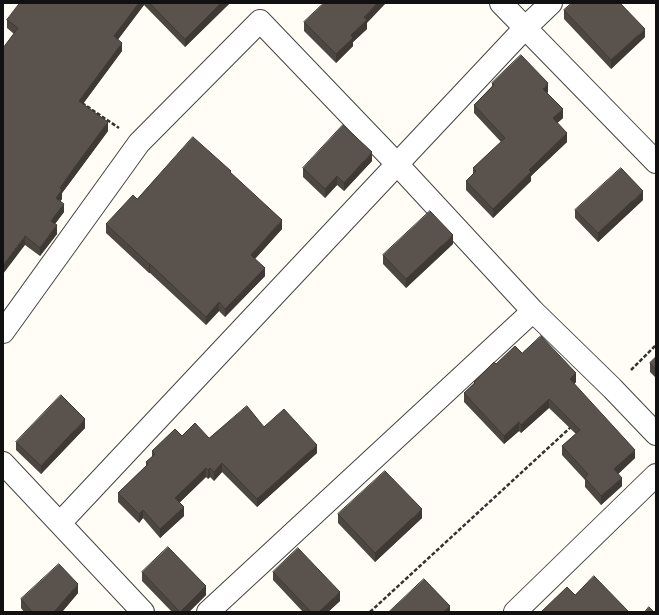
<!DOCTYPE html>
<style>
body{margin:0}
#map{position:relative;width:659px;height:615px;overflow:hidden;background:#fffdf5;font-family:"Source Serif 4",serif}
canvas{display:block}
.frame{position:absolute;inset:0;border:4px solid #111;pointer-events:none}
</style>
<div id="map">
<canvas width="659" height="615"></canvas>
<div class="frame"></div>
</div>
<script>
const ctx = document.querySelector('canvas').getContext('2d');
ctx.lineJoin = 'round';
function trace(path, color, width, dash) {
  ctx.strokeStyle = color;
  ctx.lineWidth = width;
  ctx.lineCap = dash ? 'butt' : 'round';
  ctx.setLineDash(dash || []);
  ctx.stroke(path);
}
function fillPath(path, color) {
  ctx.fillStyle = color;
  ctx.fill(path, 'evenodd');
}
const minor = new Path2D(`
 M501,3L656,162
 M3,332L139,143L260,21L397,164L533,311L612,388L656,434
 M3,463L143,612
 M60,523L525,28L551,3
 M208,612L533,311
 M515,612L656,475`);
trace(minor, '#444', 24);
trace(new Path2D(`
 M82,103L119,128
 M631,370L656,345
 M370,612L572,426`), '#333', 2.5, [4, 2]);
trace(minor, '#fff', 22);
fillPath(new Path2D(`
 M20,3H230L185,47L144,5L118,39L122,51L83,104L108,131L74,177L62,193V199L60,201L64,212L55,224L57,234L40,256L25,245L14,34L7,28V20Z
 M564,10L645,37L611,69L564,19Z
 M304,22L367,23V29L353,42V46L336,63L304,31Z
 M492,83L548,92L547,93L563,118L557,123L567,142L531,176V181L493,218L466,190V181L473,174V168L501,142L474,113V105L492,86Z
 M372,161L344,191L337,185L325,198L303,177V168Z
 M231,173L282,229L255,259L265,276L225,317L219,311L206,325L150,273H149L106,233V224L137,199Z
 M643,200L598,242L575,218V210Z
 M453,244L406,288L383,264V255Z
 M522,353L576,382L574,384L635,458L618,474L622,486L601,505L585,487V480L562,455V446L576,434L549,408L521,433L519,431L504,444L464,402V393L474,383V382L496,364Z
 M656,357V378L650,372V363Z
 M264,427L317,453L257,507L222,472L214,481L210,477L208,479L206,477L180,502L184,516L160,538L143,518L139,523L118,502V493L146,466V462L152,457V451L182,436L209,438Z
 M85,428L41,474L16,450V442Z
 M338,514L422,518L375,562L338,523Z
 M142,572L206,595L189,612H172L142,581Z
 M273,572L340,601L328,612H303L273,580Z
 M78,593L62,612H24L21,608V599Z`), '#4d4742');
fillPath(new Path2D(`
 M139,3H144V5L114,45V36Z
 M221,3H230L185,47V39Z
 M377,3H386L367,23V29L353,42V46L336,63V54L364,17Z
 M645,29V37L611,69V60Z
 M122,43V51L79,109V101Z
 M548,83V92L543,97V89Z
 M563,109V118L553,127V118Z
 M108,122V131L74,177L62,193V199L56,207V198L60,188L74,168Z
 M567,133V142L531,176V181L493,218V209L529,170Z
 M372,152V161L344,191V183Z
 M337,176V185L325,198V189Z
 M643,191V200L598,242V233Z
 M64,204V212L51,229V221Z
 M282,220V229L251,263V255Z
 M57,225V234L40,256V248Z
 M453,235V244L406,288V279Z
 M25,236V245L3,274V265Z
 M149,264H150V273H149Z
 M265,268V276L225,317V309Z
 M219,302V311L206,325V317Z
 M576,373V382L570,388V379Z
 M549,399V408L521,433V425Z
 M85,419V428L41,474V466Z
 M519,422V431L504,444V436Z
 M317,445V453L257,507V499Z
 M635,450V458L614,478V469Z
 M222,463V472L214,481V472Z
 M206,468V477L175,507V498Z
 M210,468V477L208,479V470Z
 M622,478V486L601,505V496Z
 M184,507V516L160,538V529Z
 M422,509V518L375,562V553Z
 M143,510V518L139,523V514Z
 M78,584V593L62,612H54Z
 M206,586V595L189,612H180Z
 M340,592V601L328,612H319Z
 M450,606V612H443Z`), '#3f3936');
const building = new Path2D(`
 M20,3H139L114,36L122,43L79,101L108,122L74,168L60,188L62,190L56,198L64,204L51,221L57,225L40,248L25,236L3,265V48L18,28L7,20Z
 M150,3H221L185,39Z
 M324,3H377L364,17L367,20L351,35L353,38L336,54L304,22Z
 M572,3H620L645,29L611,60L564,10Z
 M521,55L548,83L543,89L563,109L553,118L567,133L529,170L531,172L493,209L466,181L476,171L473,168L505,138L474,105L494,85L492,83Z
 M343,125L372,152L344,183L337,176L325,189L303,168Z
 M193,137L231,171L230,172L282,220L251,255L265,268L225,309L219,302L206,317L150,264H149L106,224L133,195L137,199Z
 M621,168L643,191L598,233L575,210Z
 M430,211L453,235L406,279L383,255Z
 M541,336L576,373L570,379L635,450L614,469L622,478L601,496L585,478L588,474L562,446L580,430L549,399L521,425L519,422L504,436L464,393L475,383L474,382L494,362L496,364L515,346L522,353Z
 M656,357V370L650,363Z
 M61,395L85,419L41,466L16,442Z
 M247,406L264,427L284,409L317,445L257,499L222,463L214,472L210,468L208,470L206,468L175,498L184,507L160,529L143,510L139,514L118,493L148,464L146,462L155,454L152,451L175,429L182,436L195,423L209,438Z
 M385,471L422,509L375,553L338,514Z
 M168,547L206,586L180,612L142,572Z
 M298,548L340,592L319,612H311L273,572Z
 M59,564L78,584L54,612H32L21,599Z
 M594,576L629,612H541L567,587L575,595Z
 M424,579L450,606L443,612H389Z
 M649,607L654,612H645Z`);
fillPath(building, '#5a524d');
trace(building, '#3f3936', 1);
</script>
